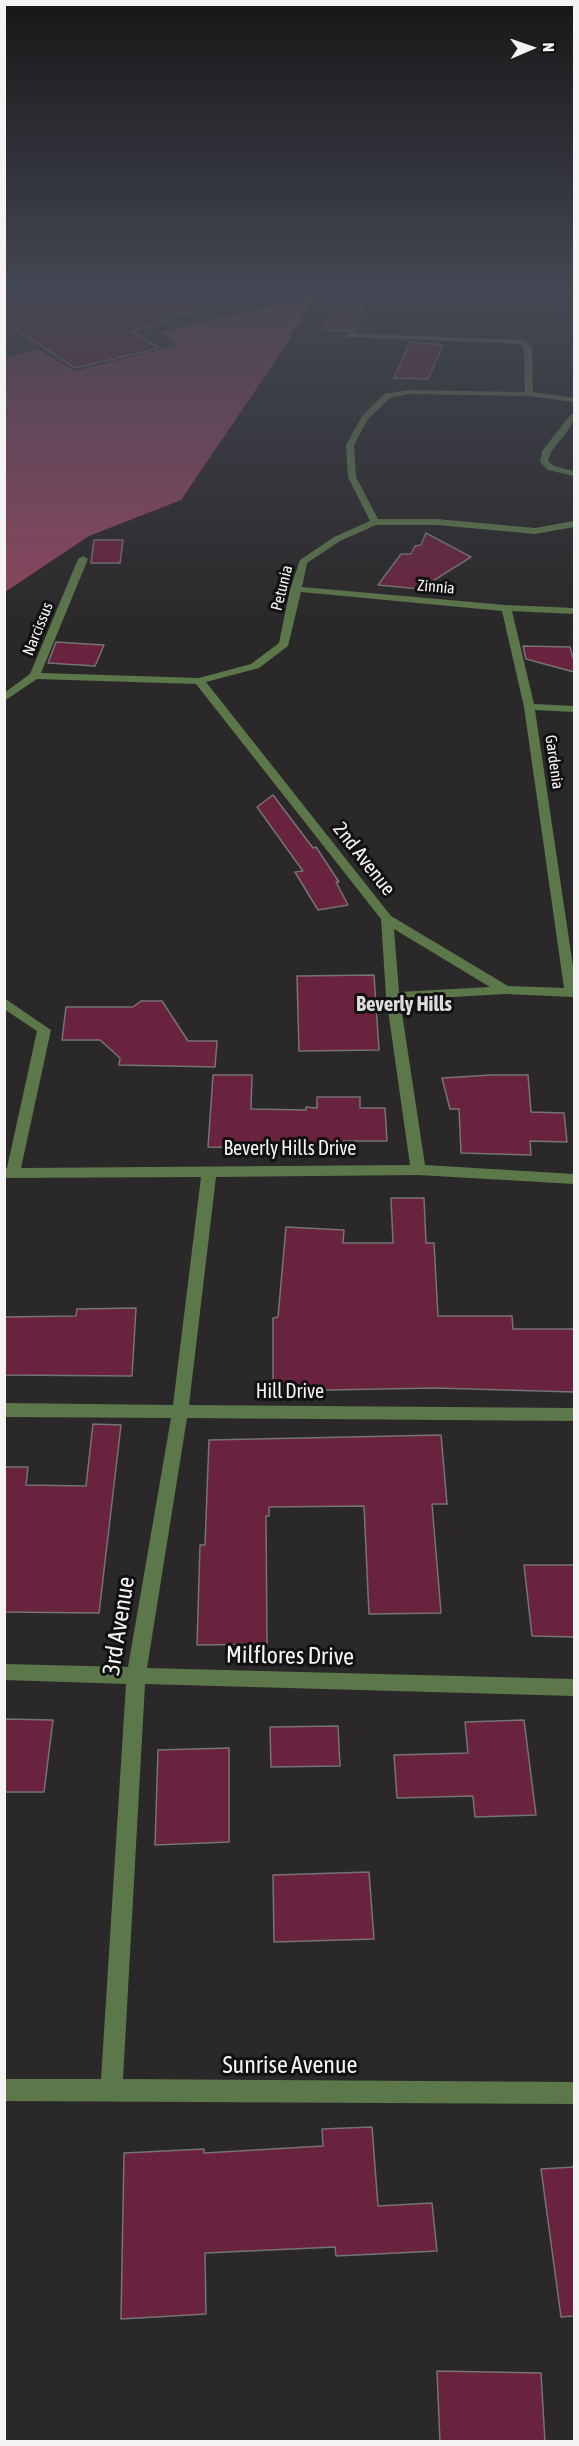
<!DOCTYPE html>
<style>
body{margin:0}
#map{position:relative;width:579px;height:2446px;overflow:hidden;background:#2b2829;font-family:"Asap Condensed",sans-serif}
canvas{display:block}
.frame{position:absolute;inset:0;border:6px solid #f5f3f4;pointer-events:none}
.north{position:absolute;left:501px;top:18px;width:60px;height:60px;-webkit-text-stroke:4px #121112;paint-order:stroke;rotate:88deg;font-size:16px;font-weight:700;line-height:24px;text-align:center;color:#f5f3f4}
.north::after{content:'';display:block;margin:auto;width:21px;height:27px;background:#f5f3f4;clip-path:polygon(50% 0,100% 100%,50% 72%,0 100%)}
</style>
<div id="map">
<canvas width="579" height="2446"></canvas>
<div class="frame"></div>
<div class="north">N</div>
</div>
<script>
const ctx = document.querySelector('canvas').getContext('2d');
ctx.lineJoin = 'round';
function fillPath(path, color) {
  ctx.fillStyle = color;
  ctx.fill(path, 'evenodd');
}
function trace(path, color, width, dash) {
  ctx.strokeStyle = color;
  ctx.lineWidth = width;
  ctx.lineCap = dash ? 'butt' : 'round';
  ctx.setLineDash(dash || []);
  ctx.stroke(path);
}
function drawText(font, color, halo, rows, align = 'center') {
  ctx.font = font + ' "Asap Condensed",sans-serif';
  ctx.lineWidth = 6;
  ctx.setLineDash([]);
  ctx.textBaseline = 'middle';
  ctx.strokeStyle = halo;
  ctx.fillStyle = color;
  for (const [text, x, y, turn = 0] of rows) {
    ctx.save();
    ctx.translate(x, y);
    ctx.rotate((+turn || 0) * Math.PI / 180);
    ctx.textAlign = isNaN(turn) ? turn : align;
    if (halo) ctx.strokeText(text, 0, 0);
    ctx.fillText(text, 0, 0);
    ctx.restore();
  }
}
fillPath(new Path2D(`
 M5,289H318L315,295L160,332L179,345L75,371L37,349L5,358Z`), '#393032');
fillPath(new Path2D(`
 M315,295L282,351L181,500L89,536L5,592L4,412L8,410L5,408V358L37,349L75,371L178,345L159,332Z`), '#90465f');
const building = new Path2D(`
 M4,289H250L251,298L160,319L167,323L131,331L159,348L75,368L4,321Z
 M348,290L367,291L356,331L323,330Z
 M410,342L443,345L428,379L394,378Z
 M426,533L471,557L420,589L378,585L401,554H411L415,546L421,545Z
 M94,540H123L120,563H91Z
 M56,642L104,645L95,666L48,663Z
 M523,646L570,647L574,661V672L526,659Z
 M273,795L313,848L316,847L339,882H336L348,905L318,910L295,872L303,871L257,807Z
 M374,975L379,1050L299,1051L297,976Z
 M141,1001H162L188,1041H217L215,1067L119,1065L120,1058L100,1040H62L66,1007H133Z
 M213,1075H252L251,1109L306,1110V1107L317,1108V1097H360V1108H385L387,1141H344V1150L208,1147Z
 M491,1075H528L531,1112L564,1113L567,1142L530,1141L531,1155L461,1153L459,1109H450L442,1078Z
 M391,1198H424L426,1243H434L438,1316H512L513,1329H574V1392L436,1388L273,1391V1318L278,1317L286,1227L344,1230L343,1243H393Z
 M136,1308L132,1376L4,1375V1317L76,1316L77,1309Z
 M93,1424L121,1425L99,1613L4,1612V1467H28L26,1485L86,1486Z
 M441,1435L447,1504H432L441,1613L369,1614L364,1506L269,1507V1516H266L267,1644L197,1645L200,1545H205L209,1440Z
 M524,1565H574V1637L532,1636Z
 M4,1719L53,1720L44,1792H4Z
 M524,1720L536,1815L475,1817L473,1796L397,1798L394,1755L468,1753L465,1722Z
 M338,1726L340,1766L271,1767L270,1727Z
 M229,1748V1842L155,1845L158,1750Z
 M369,1872L374,1939L274,1942L273,1875Z
 M372,2127L378,2206L432,2203L437,2251L336,2256L335,2247L205,2253L206,2314L121,2319L124,2153L204,2149V2153L323,2146L322,2129Z
 M574,2167V2316L561,2317L541,2169Z
 M437,2371L541,2373L545,2442H440Z`);
fillPath(building, '#69233e');
trace(building, '#767374', 1.5);
fillPath(new Path2D(`
 M346,333L525,340L532,348L533,392L574,398V402L529,396L409,394L390,398L368,419L354,445L356,477L378,519H437L535,528L574,521V527L535,534L437,525H376L340,541L307,563L302,587L506,605L574,608V614L512,611L534,704L574,706V712L535,710L574,973V997L505,994L400,1000L425,1165L574,1174V1184L418,1175L216,1177L189,1405L574,1408V1421L187,1418L147,1668L574,1679V1696L145,1684L123,2079L574,2082V2104L4,2101V2079H101L126,1684L4,1680V1664L128,1667L171,1418L4,1417V1403L173,1405L201,1177L4,1178V1168H7L37,1031L4,1009V998L51,1030L21,1168L410,1165L386,996L381,919L196,684L37,679L4,701V693L30,674L78,559L83,556L88,559L41,673L199,678L251,664L279,643L290,589L300,560L334,537L370,521L348,477L346,445L362,416L384,394L409,390L525,392L524,349L520,344L349,337H346ZM301,592L502,611L524,707L564,988L508,986L391,916L206,682L259,668L288,646ZM394,929L490,987L399,992Z
 M571,414H574C574,432 552,443 548,461L554,466L574,471V476L548,470L540,462L542,451Z`), '#5c774a');
const sky = ctx.createLinearGradient(0, 0, 0, 631);
sky.addColorStop(0, '#181617');
sky.addColorStop(0.46, '#444854');
sky.addColorStop(1, '#44485400');
ctx.fillStyle = sky;
ctx.fillRect(0, 0, 579, 631);
drawText('16px', '#f5f3f4', '#121112', [
 ["Zinnia",436,587,5],
 ["Petunia",282,588,-76],
 ["Narcissus",38,629,-68],
 ["Gardenia",554,762,82]
]);
drawText('20px', '#f5f3f4', '#121112', [
 ["2nd Avenue",364,859,52],
 ["Beverly Hills Drive",290,1149],
 ["Hill Drive",290,1392]
]);
drawText('bold 21px', '#dfdcdd', '#121112', [
 ["Beverly Hills",404,1004]
]);
drawText('24px', '#f5f3f4', '#121112', [
 ["3rd Avenue",119,1626,-81],
 ["Milflores Drive",290,1656,1],
 ["Sunrise Avenue",290,2065]
]);
</script>
